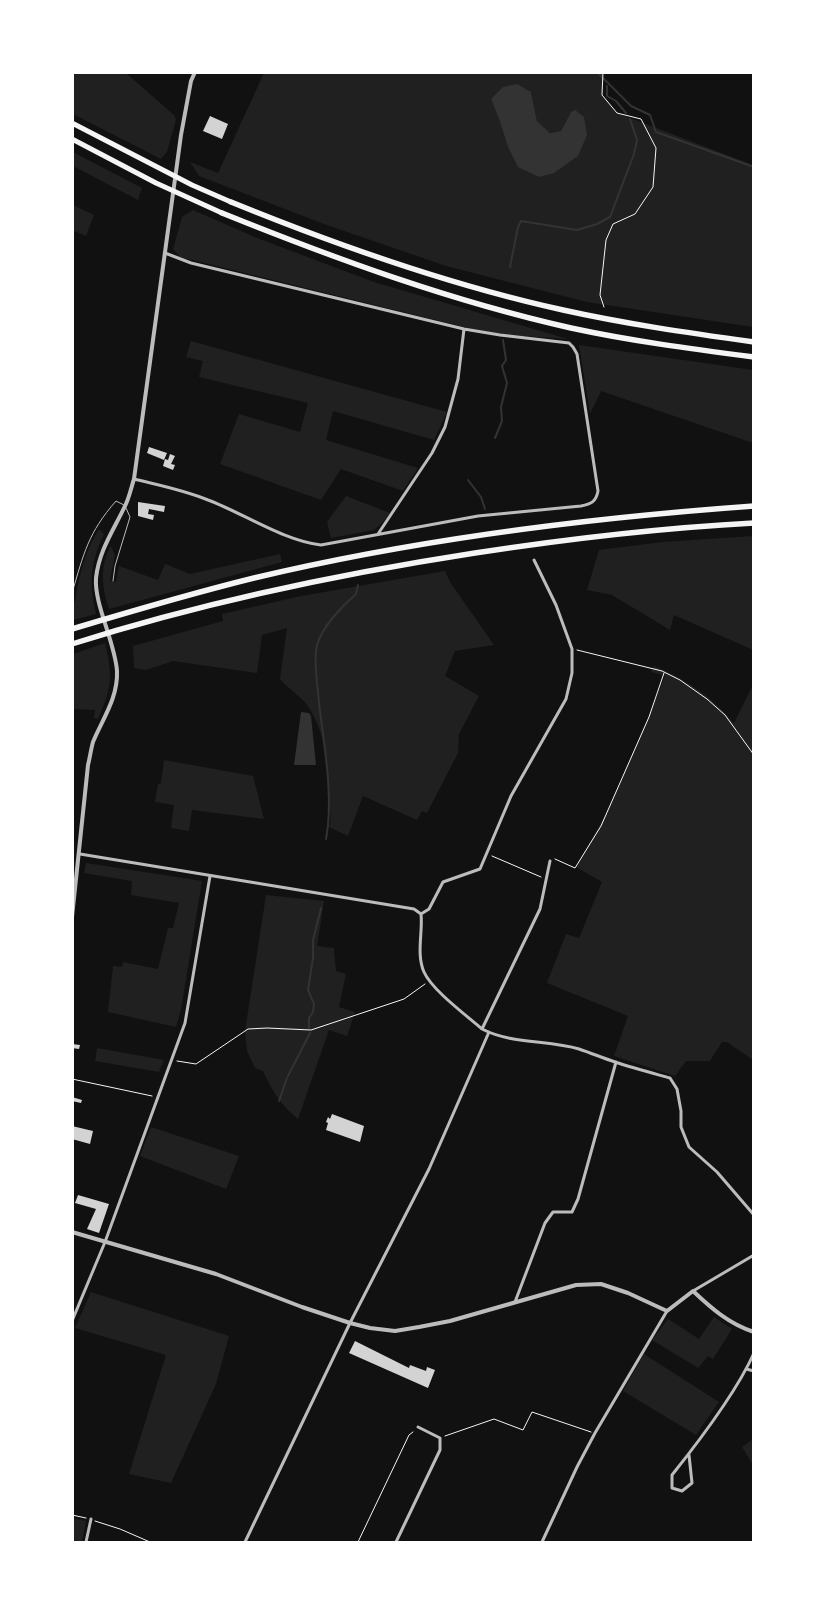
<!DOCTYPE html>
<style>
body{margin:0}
#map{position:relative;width:826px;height:1615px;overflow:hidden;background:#111;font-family:"Public Sans",sans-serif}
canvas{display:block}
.frame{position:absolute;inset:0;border:74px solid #fff;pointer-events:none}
</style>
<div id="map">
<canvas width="826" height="1615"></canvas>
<div class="frame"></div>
</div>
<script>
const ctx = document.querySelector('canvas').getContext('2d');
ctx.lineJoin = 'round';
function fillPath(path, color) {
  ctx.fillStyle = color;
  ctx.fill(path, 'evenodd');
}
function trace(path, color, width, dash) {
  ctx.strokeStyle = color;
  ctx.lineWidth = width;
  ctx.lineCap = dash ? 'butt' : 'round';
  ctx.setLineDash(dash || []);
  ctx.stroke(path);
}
fillPath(new Path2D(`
 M72,73H126L174,115L176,120L167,152L161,159L73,114Z
 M264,73H602V95L617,113L753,165V327L587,302L446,266L324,224L199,176L190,162L218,173ZM531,92L537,121L550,133L561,131L571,112L554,173L508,147L499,119L491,99Z
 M73,152L142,188L138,200L73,166Z
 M73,205L94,215L86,236L74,231L73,235Z
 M193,210L257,238L374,282L568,339L507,335L464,327L180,257L173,249L182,217Z
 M191,341L447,412L434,440L333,411L326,440L418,468L403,491L341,469L321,500L220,464L239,414L300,432L308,403L199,377L203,361L186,357Z
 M579,345L753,370V443L601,391L590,414Z
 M346,496L390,513L383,522L374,530L331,538L327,522Z
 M99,529L104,534C90,563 89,583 96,614L73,620V604L75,601C79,576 85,551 99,529Z
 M753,536V650L674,615L670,630L612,595L587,590L599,550L663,542Z
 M111,546L115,555L110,581L116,582L119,566L158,580L165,564L190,574L280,554L282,562L109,609C102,587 99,566 111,546Z
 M445,571L450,582L494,645L455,651L445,676L479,696L459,734L458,753L427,813L422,811L417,820L363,796L348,836L329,827C332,818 330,810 329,800C326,769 328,741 312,713C305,698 290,691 280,679L287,628L262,635L257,673L173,661L146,670L134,668L133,646L223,621L222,614L301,596Z
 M105,643C113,677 112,687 98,719L94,718L95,710L73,709V654Z
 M654,666C686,679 712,697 734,723L753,685V1060L727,1042H722L710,1061H686L675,1076L614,1056L628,1016L547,983L566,934L579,938L602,882L576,867L608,810L641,735L665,676L651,672Z
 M164,760L253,776L264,819L192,810L189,831L171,828L174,805L155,802L158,784L161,783Z
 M86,863L202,881L181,1010L176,1027L108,1012L113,966L122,967L123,962L158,969L168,928H173L179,903L131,895L132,881L84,873Z
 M266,895L324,901L317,946L334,948L336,971L346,974L339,1007L355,1012L347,1036L329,1030L298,1119C280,1104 273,1092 263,1071L255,1068L247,1051L245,1031Z
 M97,1048L164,1060L159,1072L95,1061Z
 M151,1127L239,1156L226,1189L140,1156Z
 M91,1292L229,1336L216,1384L171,1483L129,1474L166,1355L75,1328Z
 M714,1317L732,1329L713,1359L708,1356L698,1368L652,1340L668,1319L699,1339Z
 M644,1354L719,1402L696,1435L623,1391Z
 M753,1439V1465L742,1447Z
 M72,1518L86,1521L82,1542H73Z`), '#202020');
fillPath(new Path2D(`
 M517,84L531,92L537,121L550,133L561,131L571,112L575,110L584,117L587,135L578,156L554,173L539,177L518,167L508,147L499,119L491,99L503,87Z
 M301,712L309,713L311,716L316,765H294Z`), '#333');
trace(new Path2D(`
 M597,72L631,106L650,115L656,132L754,167
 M607,86V96L616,101L626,113
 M510,267L518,227L521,221L577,230L597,224L610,217L634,154L637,140L630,119
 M495,438L502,421L501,407L507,383L502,366L506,360L503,340
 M468,480L481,497L485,509
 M326,839C334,798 324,745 319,703C318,687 313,661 317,645C322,627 342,606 356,594L358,585
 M309,1028V1018L313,1012L314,1004L308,990L313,958V940L321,908
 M288,1076L310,1033
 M279,1101L287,1078`), '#333', 2);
fillPath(new Path2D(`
 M210,116L228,124L222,139L203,131Z
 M149,447L167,453L164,460L147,453Z
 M170,454L175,456L171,464L175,465L173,470L163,466L165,459L168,460Z
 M138,502L165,506L164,512L149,509L148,514L154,515L153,520L138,516Z
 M72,1044L80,1045L79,1049L72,1048Z
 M72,1097L82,1100L81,1103L72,1101Z
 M332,1114L364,1126L360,1142L326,1130L328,1123L326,1122L328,1117L330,1119Z
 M72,1126L93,1131L90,1144L72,1139Z
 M78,1195L109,1204L99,1233L87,1229L96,1209L75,1203Z
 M355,1341L409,1368L410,1365L426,1371L427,1367L435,1370L428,1388L349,1353Z`), '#d3d3d3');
trace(new Path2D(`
 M603,72L602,95L617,113L641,119L656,148L653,187L635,214L613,224L606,240L600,295L604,307
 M577,650L662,671L680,680L707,699L725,715L754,755
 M492,856L541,877
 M555,859L575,868L601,826L649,717L664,673
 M177,1061L196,1064L248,1029L267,1028L311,1030L404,999L425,984
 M72,1079L152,1096
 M445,1436L494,1419L523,1430L532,1412L591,1432
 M72,1515L86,1518
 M95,1521L120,1529L150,1542
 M358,1542L409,1435L413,1432`), '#f5f5f5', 1);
trace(new Path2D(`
 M113,581L115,566L130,517L126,508
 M72,593C84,553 88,533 116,501L124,505`), '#bcbcbc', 1);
trace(new Path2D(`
 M134,479C158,485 184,490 208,500C243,513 284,541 321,545L478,516L581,506C591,504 596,502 598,491L577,354L573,347L569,343L500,335L464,329L191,263L165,253
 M378,534L432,453L445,427L458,379L464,329
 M80,854L414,909L421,914
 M421,914C423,932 416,954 424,972C432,990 466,1015 482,1029C511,1044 548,1040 579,1049C591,1053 603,1058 615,1062C633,1068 652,1073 670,1078L677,1089L681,1111V1127L689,1147L717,1172L754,1215
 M421,914L429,909L443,882L480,869L511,796L566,699L572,673V649L556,605L534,560
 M482,1029L540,909L550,861
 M693,1291L754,1255
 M515,1302L545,1223L553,1212H572L578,1199L616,1062
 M72,1321L105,1242L185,1023L210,876
 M746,1369L754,1371
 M689,1455L692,1483L682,1491L672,1488V1475C700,1440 736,1393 754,1353
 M86,1542L91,1519
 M245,1542L350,1323L429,1169L489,1032
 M396,1542L440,1450V1438L418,1427
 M542,1542L577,1467L595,1433L667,1311`), '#bcbcbc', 3);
trace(new Path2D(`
 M72,917L88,765C90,757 91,749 93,742C103,718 118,698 117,671C115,642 94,604 96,578C99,551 113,531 124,508C129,499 131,488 134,479L181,135L191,81L195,72
 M72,1232L216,1274L302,1307L350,1323L370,1328L395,1331L419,1327L450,1321L576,1285L601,1284L628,1293L667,1311L693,1291C711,1308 729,1324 754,1332`), '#bcbcbc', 4);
trace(new Path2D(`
 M72,123L192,185L231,202
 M72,139L156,183L222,213`), '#f5f5f5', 5);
trace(new Path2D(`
 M231,202C339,246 449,285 563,310C626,324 689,333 754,342
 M222,213C336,259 451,301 571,328C631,341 692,349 754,357
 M72,629C132,611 193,593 254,578C418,539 586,518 754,506
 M72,644C204,602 339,574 475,553C567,539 660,528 754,523`), '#f5f5f5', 5.5);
</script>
